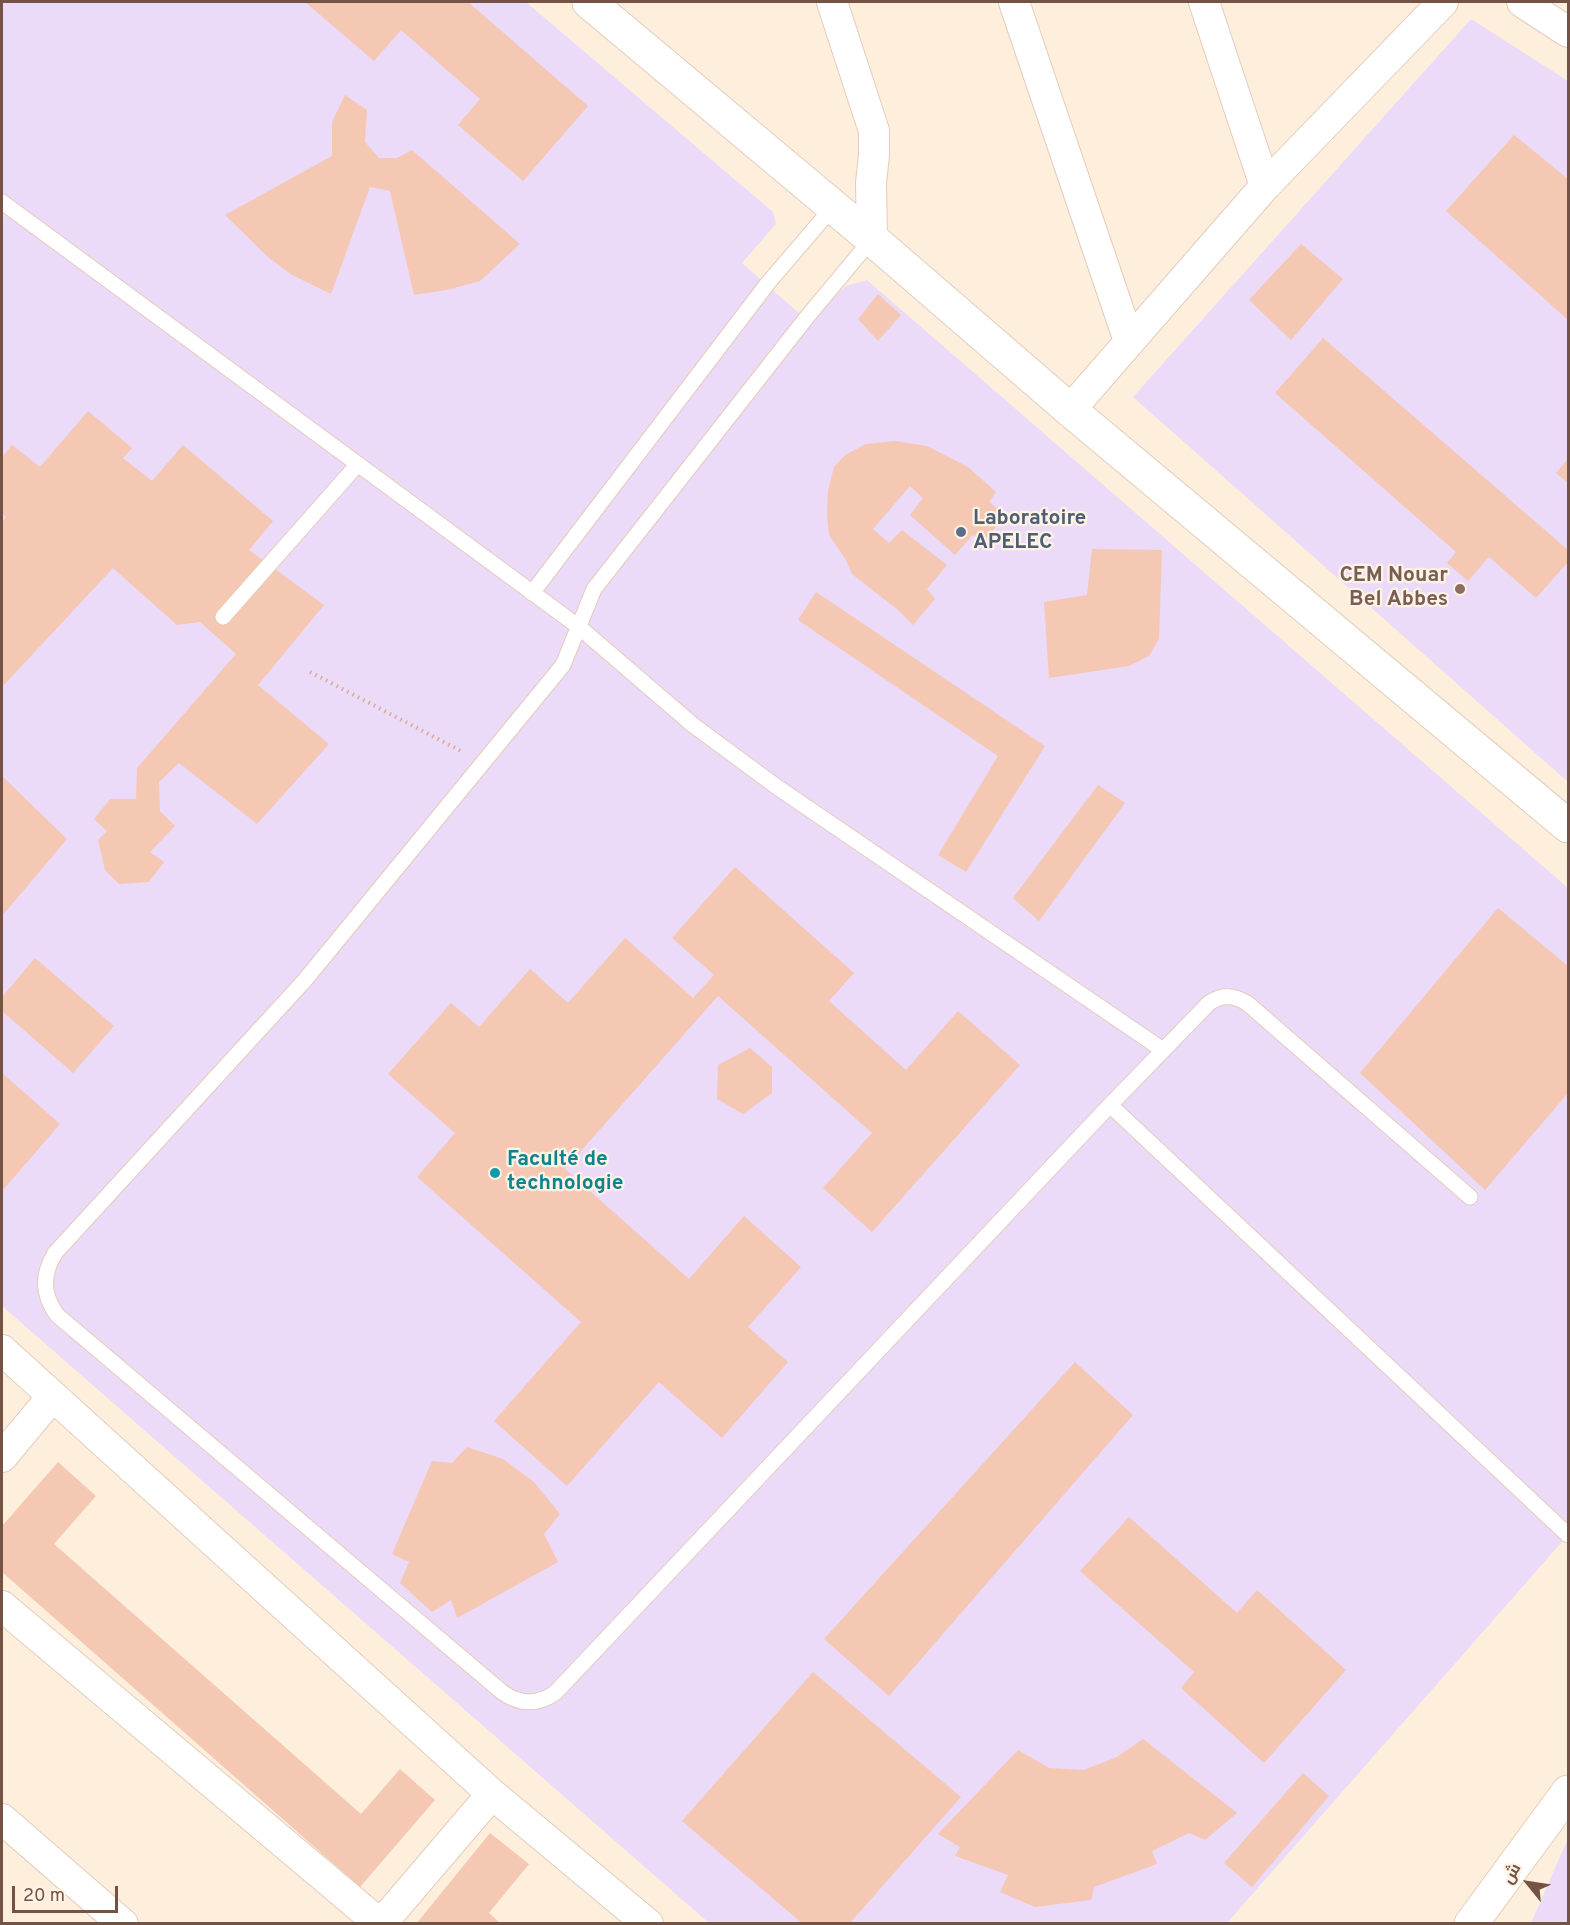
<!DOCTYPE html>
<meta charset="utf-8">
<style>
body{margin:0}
#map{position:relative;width:1570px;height:1925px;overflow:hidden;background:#feefdd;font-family:Overpass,Cairo,sans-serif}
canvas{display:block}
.frame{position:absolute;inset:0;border:3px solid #745244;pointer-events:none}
.north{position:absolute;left:1498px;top:1853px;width:60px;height:60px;-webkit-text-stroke:4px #fff3e5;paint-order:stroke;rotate:300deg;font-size:16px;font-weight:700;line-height:24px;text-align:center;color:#745244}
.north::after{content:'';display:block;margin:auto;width:21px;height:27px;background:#745244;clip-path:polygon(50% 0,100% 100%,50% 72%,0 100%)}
.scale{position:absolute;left:12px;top:1886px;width:106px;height:27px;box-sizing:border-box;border:3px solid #745244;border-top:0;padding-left:8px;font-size:18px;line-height:21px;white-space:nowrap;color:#745244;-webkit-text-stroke:4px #fff3e5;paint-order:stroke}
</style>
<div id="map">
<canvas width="1570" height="1925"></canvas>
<div class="frame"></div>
<div class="north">ش</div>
<div class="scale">20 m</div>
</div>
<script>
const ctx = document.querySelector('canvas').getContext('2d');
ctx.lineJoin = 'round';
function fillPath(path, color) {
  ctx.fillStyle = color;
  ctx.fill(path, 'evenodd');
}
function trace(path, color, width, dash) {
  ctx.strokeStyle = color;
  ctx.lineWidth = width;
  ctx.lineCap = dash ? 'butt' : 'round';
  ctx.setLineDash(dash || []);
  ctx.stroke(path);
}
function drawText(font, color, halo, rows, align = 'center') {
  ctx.font = font + ' Overpass,sans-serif';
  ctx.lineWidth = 4.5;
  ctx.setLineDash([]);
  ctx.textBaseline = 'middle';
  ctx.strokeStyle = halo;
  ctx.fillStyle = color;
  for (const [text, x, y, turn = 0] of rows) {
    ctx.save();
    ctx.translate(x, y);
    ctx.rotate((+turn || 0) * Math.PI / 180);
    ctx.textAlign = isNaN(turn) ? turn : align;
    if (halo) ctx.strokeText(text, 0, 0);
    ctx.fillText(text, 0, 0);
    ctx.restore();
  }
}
fillPath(new Path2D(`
 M2,2H526L773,212L776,224L742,263L808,321L846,286L867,280L1568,888V1535L1227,1923H709L2,1306Z
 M1471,19L1568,81V782L1133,397Z
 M1568,1839V1923H1531L1566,1843Z`), '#ecdaf9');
fillPath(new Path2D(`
 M305,2H468L588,106L523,181L458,125L480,99L401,30L374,61Z
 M345,95L367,110L365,142L379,158H397L412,150L520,244L480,281L447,290L414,295L390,191L370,187L331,294L292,275L269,258L225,215L332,156V122Z
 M1514,135L1568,179V320L1446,211Z
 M1301,244L1343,279L1291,340L1249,300Z
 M878,294L901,315L878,341L858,319Z
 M1323,338L1568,550V562L1536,598L1489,557L1468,581L1447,563L1456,552L1275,393Z
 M88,411L132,448L123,458L152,481L183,445L273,521L249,550L324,605L258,685L329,744L257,824L179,763L159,782L160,811L175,826L150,852L164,862L149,882L119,884L105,870L98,840L107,831L94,819L110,799H136L137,768L236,654L200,622L177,625L113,568L2,687V522L6,517L2,513V457L12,445L40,467Z
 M895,441L927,446L968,467L996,492L989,502L1004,514L983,545L973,535L955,555L910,515L923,498L910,486L873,529L889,543L902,530L947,565L927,589L935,599L913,625L898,610L852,574L846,560L829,535L827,515L828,490L834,467L845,455L866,444Z
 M1568,459V483L1556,473Z
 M1092,549L1162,550L1159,639L1149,656L1129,666L1049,678L1044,602L1087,595Z
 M816,592L1045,746L966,872L938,855L998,756L798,620Z
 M2,776L67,839L2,916Z
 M1098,785L1125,803L1039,921L1013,898Z
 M735,867L854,973L829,1001L906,1070L958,1011L1020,1065L872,1232L823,1188L872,1133L718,996L565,1169L689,1279L744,1216L801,1267L748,1327L788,1362L722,1438L659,1382L567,1486L494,1421L581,1322L417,1177L455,1133L388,1074L451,1003L479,1027L530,969L568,1003L625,938L693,998L714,975L672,938Z
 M1498,908L1568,966V1093L1485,1190L1360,1073Z
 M35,958L114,1026L73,1073L2,1011V997Z
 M750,1048L772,1067V1093L743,1114L717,1099L718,1065Z
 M2,1073L60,1124L2,1191Z
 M1075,1362L1133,1415L889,1696L824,1639Z
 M467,1447L503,1459L534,1482L560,1514L544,1534L558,1562L457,1618L451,1600L432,1612L400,1583L409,1562L392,1554L432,1461L452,1463Z
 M58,1462L96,1496L54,1544L361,1814L400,1769L435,1800L360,1887L2,1572V1526Z
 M1129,1517L1237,1613L1257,1590L1346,1670L1264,1763L1181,1688L1194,1672L1080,1571Z
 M813,1672L961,1797L849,1924H803L682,1821Z
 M1143,1739L1237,1813L1205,1840L1189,1833L1152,1851L1157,1864L1094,1887L1091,1900L1035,1907L1000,1892L1008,1875L955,1856L960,1847L938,1834L1018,1750L1049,1768L1084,1770L1117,1757Z
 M1303,1773L1329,1796L1252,1887L1224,1863Z
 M490,1833L529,1864L489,1913L501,1924H416Z`), '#f5c8b3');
const service = new Path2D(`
 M2,202L579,627L693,725L777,787L1163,1050
 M872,239L807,317L594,589L563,665L305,980L55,1253C42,1275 42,1294 57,1315L502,1692C520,1705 537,1705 555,1693L1110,1105L1209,1003C1223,994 1233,995 1247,1003L1470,1197
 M532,593L768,283L833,207
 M223,617L358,464
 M1110,1105L1568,1535`);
const minor = new Path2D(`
 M832,2L874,131V155L871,183L872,239
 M1014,2L1129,341
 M1204,2L1265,186
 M1522,2L1568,32
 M1070,410L1265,186L1443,2
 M2,1350L492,1794L648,1924
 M2,1457L53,1396
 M2,1606L380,1924
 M2,1819L123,1924
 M381,1924L492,1794`);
const tertiary = new Path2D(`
 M589,2L872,239L1070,410L1568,826`);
const secondary = new Path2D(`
 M1471,1924L1568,1792`);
trace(service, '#e4ccbc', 17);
trace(minor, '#e4ccbc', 32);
trace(tertiary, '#e4ccbc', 35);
trace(secondary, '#e9ccb9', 35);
trace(new Path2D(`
 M310,672L461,751`), '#d9ac97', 4, [1.5, 4.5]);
trace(service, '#fff', 15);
trace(minor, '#fff', 30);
trace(tertiary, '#fff', 33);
trace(secondary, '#fff', 33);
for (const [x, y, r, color] of [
 [961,532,6,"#5c6f8a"],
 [1460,589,6,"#8d6e63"],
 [495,1173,6,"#0f9aa8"]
]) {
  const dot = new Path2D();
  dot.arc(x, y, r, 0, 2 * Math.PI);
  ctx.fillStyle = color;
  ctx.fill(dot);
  trace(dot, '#fff3e5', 2);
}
drawText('bold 21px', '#4e5e75', '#fff3e5', [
 ["Laboratoire",973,520],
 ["APELEC",973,544]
], 'left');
drawText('bold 21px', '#785e54', '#fff3e5', [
 ["CEM Nouar",1448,577],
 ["Bel Abbes",1448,601]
], 'right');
drawText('bold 21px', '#0d838f', '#fff3e5', [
 ["Faculté de",507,1161],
 ["technologie",507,1185]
], 'left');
</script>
